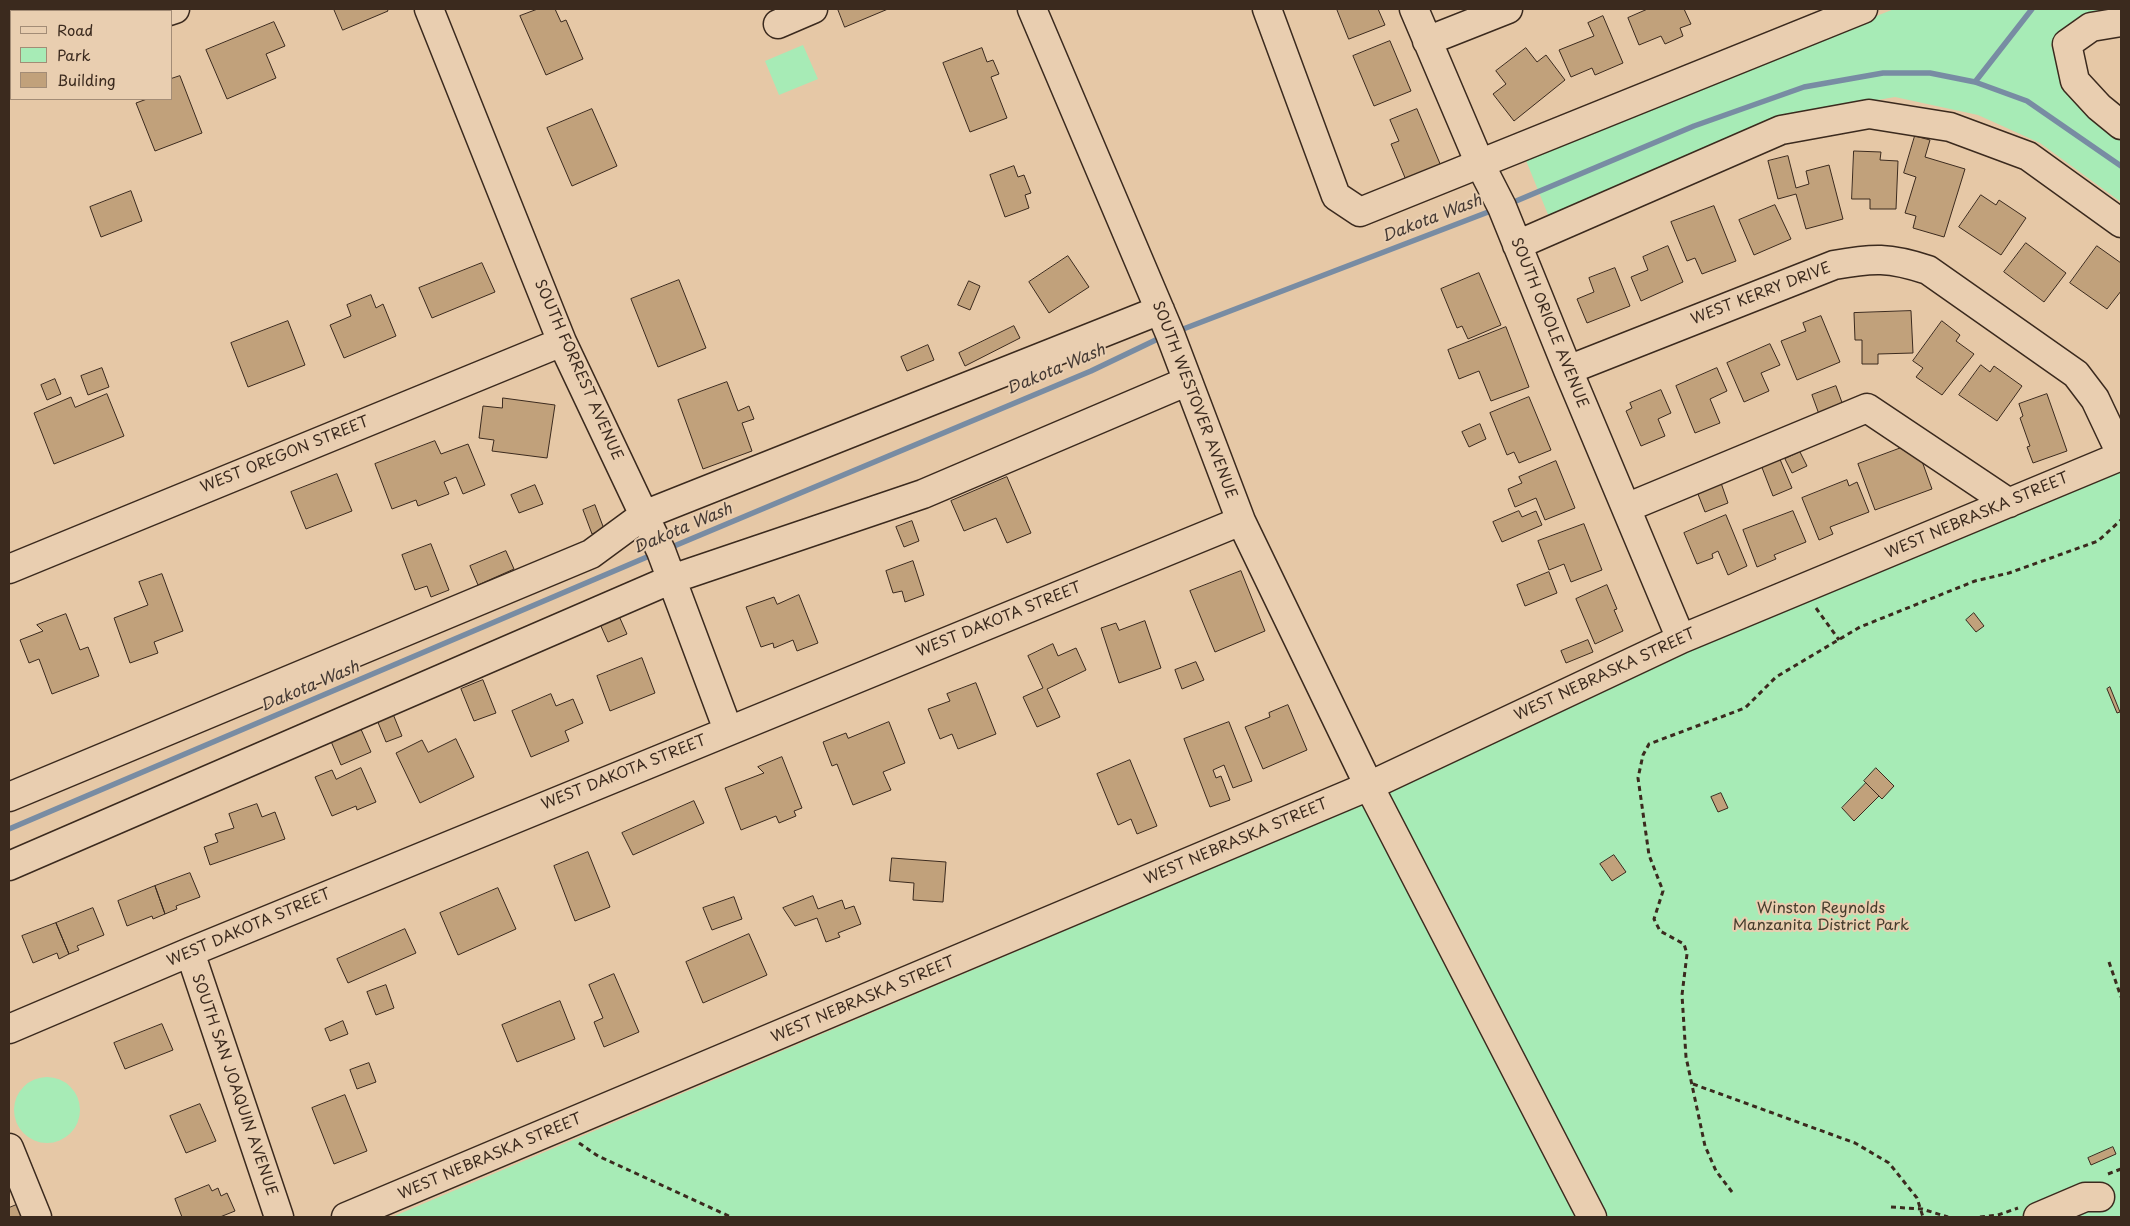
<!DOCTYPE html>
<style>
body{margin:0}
#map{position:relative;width:2130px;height:1226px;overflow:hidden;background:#e6c8a6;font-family:"Playpen Sans",sans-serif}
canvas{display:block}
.frame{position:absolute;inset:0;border:10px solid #3b2a1e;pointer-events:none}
.legend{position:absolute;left:10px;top:10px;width:162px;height:90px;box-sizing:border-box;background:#e9ceb0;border:1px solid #a38c76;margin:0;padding:6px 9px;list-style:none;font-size:15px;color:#3b2a1e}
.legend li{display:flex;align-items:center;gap:10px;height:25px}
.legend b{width:25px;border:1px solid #a38c76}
</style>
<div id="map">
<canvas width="2130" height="1226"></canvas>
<div class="frame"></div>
<ul class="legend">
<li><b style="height:6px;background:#e9ceb0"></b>Road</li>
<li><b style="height:14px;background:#a7ebb6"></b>Park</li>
<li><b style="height:14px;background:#c1a17b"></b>Building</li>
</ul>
</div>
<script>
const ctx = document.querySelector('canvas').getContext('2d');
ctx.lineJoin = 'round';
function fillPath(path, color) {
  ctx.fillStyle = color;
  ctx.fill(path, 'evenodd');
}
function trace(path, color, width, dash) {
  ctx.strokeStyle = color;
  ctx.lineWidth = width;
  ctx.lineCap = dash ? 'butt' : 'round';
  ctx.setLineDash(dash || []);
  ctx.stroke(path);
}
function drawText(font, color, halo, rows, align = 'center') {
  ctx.font = font + ' "Playpen Sans",sans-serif';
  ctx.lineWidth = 4;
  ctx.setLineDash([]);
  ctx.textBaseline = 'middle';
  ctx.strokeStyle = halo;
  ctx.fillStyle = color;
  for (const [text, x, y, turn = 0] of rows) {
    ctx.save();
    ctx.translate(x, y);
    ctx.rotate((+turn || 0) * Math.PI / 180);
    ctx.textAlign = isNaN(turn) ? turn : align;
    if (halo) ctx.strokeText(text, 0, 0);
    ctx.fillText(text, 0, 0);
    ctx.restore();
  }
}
fillPath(new Path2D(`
 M1894,9H2111L2075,22L2051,45L2070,94L2121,137V202L2040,143L1978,115L1895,97L1807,112L1549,217L1525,158Z
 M803,45L818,79L779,95L765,61Z
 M2121,471V1217H392L1325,820L1682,651Z
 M14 1110a33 33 0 1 1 66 0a33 33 0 1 1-66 0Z`), '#a7ebb6');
trace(new Path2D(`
 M1975,82L2032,9
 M1509,204L1694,126L1804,87L1883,73H1930L1975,82L2027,101L2121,166
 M1178,331L1496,209
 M667,549L1091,371L1164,336
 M9,829L654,554`), '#788ca3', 5.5);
const building = new Path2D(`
 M334,9H387L388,11L343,30Z
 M538,9H555L561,22L566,20L583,59L546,75L520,16Z
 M838,9H888L845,27Z
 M1337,9H1378L1385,25L1349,39Z
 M1648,9H1684L1691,24L1680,28L1683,36L1665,44L1661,36L1639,45L1628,18Z
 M1603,16L1623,63L1595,75L1592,68L1571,77L1559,50L1594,36L1588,23Z
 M274,22L285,46L266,54L276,78L227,99L206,50Z
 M1390,41L1411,91L1374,106L1353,56Z
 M982,48L987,62L993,60L999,74L991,77L1007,118L970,132L943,63Z
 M1526,48L1537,62L1546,55L1565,80L1514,121L1493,94L1506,84L1496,71Z
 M180,76L202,133L155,151L136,103L147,99H171V79Z
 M592,109L617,166L572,186L547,128Z
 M1417,109L1441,166L1406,180L1391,144L1399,141L1390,120Z
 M1915,136L1930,140L1925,157L1965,169L1944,237L1913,228L1916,216L1905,213L1916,177L1904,173Z
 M1854,151L1881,152L1880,160L1898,161L1896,209H1870V199H1852Z
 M1788,156L1796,188L1809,184L1806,171L1829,165L1843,219L1806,229L1796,194L1778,199L1768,161Z
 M1014,166L1018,177L1024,175L1031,193L1025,195L1029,208L1005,217L990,175Z
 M131,191L142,221L101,237L90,207Z
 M1981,195L1996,205L1999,200L2026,218L2001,255L1959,227Z
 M1775,205L1791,239L1754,255L1739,220Z
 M1714,206L1736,261L1702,274L1695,258L1687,261L1671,222Z
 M2026,243L2066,273L2044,302L2004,272Z
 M1668,246L1683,282L1641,301L1631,277L1648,270L1643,257Z
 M2097,246L2121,263V291L2107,309L2070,283Z
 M1068,256L1089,287L1049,313L1029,282Z
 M482,263L495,292L432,318L419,288Z
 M1615,268L1630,306L1587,323L1577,299L1594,292L1589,278Z
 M1479,273L1501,325L1468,339L1462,326L1457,328L1441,289Z
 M679,280L706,348L658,367L631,299Z
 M969,281L980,286L970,310L958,305Z
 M371,295L376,308L383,304L396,336L344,358L330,325L351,316L347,305Z
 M1911,311L1913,353L1878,354V364H1862V340H1855L1854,313Z
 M1821,316L1840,362L1797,380L1781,341L1806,331L1803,323Z
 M288,321L305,365L248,387L231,343Z
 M1942,321L1960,335L1956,341L1974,354L1942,395L1916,377L1923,368L1913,361Z
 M1014,326L1020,338L965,366L959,353Z
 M1506,327L1529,387L1491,401L1479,371L1459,379L1448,350Z
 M1770,344L1780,365L1761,373L1769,391L1744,402L1727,363Z
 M928,345L934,360L907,371L901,357Z
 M1981,365L1990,372L1994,366L2022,386L1997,421L1959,395Z
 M102,368L109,387L88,395L81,376Z
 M1717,368L1727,391L1710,399L1720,423L1695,433L1676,386Z
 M55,379L61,394L47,400L41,385Z
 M727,382L738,411L749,406L754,419L742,423L752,451L703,469L678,400Z
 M1836,386L1844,408L1820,417L1812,395Z
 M1661,390L1671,413L1658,419L1665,436L1641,446L1626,411L1632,408L1630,403Z
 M107,394L124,436L54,464L34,413L71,397L75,407Z
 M2047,394L2067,451L2033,463L2027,447L2030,446L2020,418L2023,416L2019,404Z
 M1529,397L1551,450L1519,463L1514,452L1507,455L1490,413Z
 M503,398L555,405L547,458L492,451L494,440L479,438L483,406L502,408Z
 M1480,424L1486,439L1469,447L1462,432Z
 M435,441L441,454L468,444L485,485L463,494L456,477L444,482L449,494L418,506L416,500L392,509L375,464Z
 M1909,445L1918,450L1932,489L1875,510L1858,464Z
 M1800,452L1807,466L1792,473L1785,459Z
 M1779,457L1792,488L1773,496L1761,465Z
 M1556,461L1575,508L1545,520L1536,498L1515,507L1508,489L1522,483L1519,477Z
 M337,474L352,511L306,529L291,492Z
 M1007,477L1031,533L1007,543L996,518L964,531L951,501Z
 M1720,480L1728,503L1705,512L1696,489Z
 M1847,480L1849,486L1857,482L1869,512L1830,527L1833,534L1819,540L1802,498Z
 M535,485L543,504L519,513L511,495Z
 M595,505L604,529L592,534L583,510Z
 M1519,511L1522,517L1536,511L1542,525L1502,542L1493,522Z
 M1793,511L1806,542L1774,555L1776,559L1757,567L1743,530Z
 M1726,515L1747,566L1728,575L1718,551L1712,554L1713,558L1697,564L1684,533Z
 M912,521L919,541L904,547L896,527Z
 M1584,524L1602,570L1571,582L1564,564L1549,570L1538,541Z
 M431,544L449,590L431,597L427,586L415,590L402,555Z
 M506,551L514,569L478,585L470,566Z
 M913,561L924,595L905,602L902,591L893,593L886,571Z
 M1241,571L1265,631L1215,652L1190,591Z
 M1549,572L1557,593L1525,606L1517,585Z
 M162,574L183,631L154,642L158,653L130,663L114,618L148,605L139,582Z
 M1607,585L1617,609L1614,610L1623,631L1595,644L1576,599Z
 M799,595L818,643L797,651L793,640L774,648L773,643L761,647L746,607L774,597L777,604Z
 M1974,613L1984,626L1976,632L1966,620Z
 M66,614L80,650L88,647L99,676L52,694L39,659L29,663L20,640L43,631L37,625Z
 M619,616L627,634L608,642L600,624Z
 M1145,621L1161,668L1119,683L1101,628L1116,623L1119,630Z
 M1588,640L1593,652L1566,663L1561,651Z
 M1053,644L1058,656L1076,648L1086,670L1047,689L1060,717L1037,727L1023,697L1043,688L1028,656Z
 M642,658L655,693L610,711L597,676Z
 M1196,662L1204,680L1182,689L1175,670Z
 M483,680L496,713L474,721L461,689Z
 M976,683L996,734L958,749L952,734L940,739L928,709L950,701L947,694Z
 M2110,687L2120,712L2117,713L2107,689Z
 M551,694L556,706L573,699L583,723L565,731L569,741L531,757L512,711Z
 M1288,705L1307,750L1263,769L1245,727L1270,717L1269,713Z
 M393,714L402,736L386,742L377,720Z
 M889,722L905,763L883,772L891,790L853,805L837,764L832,766L823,742L846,733L848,738Z
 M1229,722L1252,781L1233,788L1224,765L1213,770L1216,778L1221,776L1230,800L1210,807L1184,739Z
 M360,727L371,752L341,765L330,739Z
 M456,739L474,777L420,803L396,753L422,740L428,752Z
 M782,757L802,808L794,811L796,816L779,823L776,816L741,830L725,788L764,773L758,767Z
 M1130,760L1157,826L1137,834L1131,819L1118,825L1097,774Z
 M361,768L376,802L357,810L356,806L332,816L315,777L332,770L336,779Z
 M1876,768L1894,786L1882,799L1864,781Z
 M1866,783L1879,796L1854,821L1842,808Z
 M1721,793L1728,808L1718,812L1711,797Z
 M694,801L704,823L633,855L622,833Z
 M257,804L262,817L275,812L285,839L210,865L204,847L218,842L215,834L234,828L229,814Z
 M588,852L610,907L575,921L554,866Z
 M1614,855L1626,872L1612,881L1600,864Z
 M892,858L946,862L943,902L913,900L914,883L890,881Z
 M190,873L200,897L176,906L177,909L165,914L155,886Z
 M155,886L165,914L153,919L152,916L127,926L118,901Z
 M498,888L516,929L458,955L440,913Z
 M813,896L818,909L842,900L845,909L854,906L861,924L838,933L840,937L826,942L817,918L795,926L783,908Z
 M734,897L742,919L712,930L703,908Z
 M93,908L104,935L77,946L79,950L69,954L56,923Z
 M56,923L69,954L59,959L57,953L33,963L22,936Z
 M405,929L416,953L348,983L337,959Z
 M749,934L767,975L703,1003L686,962Z
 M614,974L639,1032L604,1047L594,1022L603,1018L589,985Z
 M386,985L394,1008L376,1015L367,992Z
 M560,1001L575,1039L517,1062L502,1025Z
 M343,1021L348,1034L330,1041L325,1029Z
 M162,1024L173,1050L125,1069L114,1043Z
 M369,1063L376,1082L357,1089L350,1070Z
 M345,1095L367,1151L334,1164L312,1108Z
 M200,1104L216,1141L186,1153L170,1116Z
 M2113,1147L2116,1154L2091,1165L2088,1158Z
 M209,1185L212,1191L218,1188L221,1196L227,1193L235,1211L220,1217H182L175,1199Z
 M26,1201L33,1217H9V1208Z`);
fillPath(building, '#c1a17b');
trace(building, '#3b2a1e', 1);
const minor = new Path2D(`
 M429,9L562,342L661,551L728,730
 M1032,9L1170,334L1241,521L1369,786L1592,1217
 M1267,9L1336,196L1360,212L1863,9
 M1414,9L1480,164L1502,207L1568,370L1681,639
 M169,11L175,9
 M2121,22L2091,27L2067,44L2075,81L2099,107L2121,125
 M778,24L813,9
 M1427,41L1508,9
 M9,78L11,77
 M1517,245L1781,130L1869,114L1950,127L2028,156L2121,223
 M1568,370L1834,265C1873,258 1889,257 1928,270L2076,374L2095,399L2121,454
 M1626,508L1867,408L2009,503
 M9,569L562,342
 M9,797L591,554L644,515L1160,310
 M9,866L672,579L923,494L1188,381
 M190,952L279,1217
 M9,1029L190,952L1241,521
 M9,1148L37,1217
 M346,1217L1369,786L1681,639L2121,456
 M2038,1217L2085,1197H2100`);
trace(minor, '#3b2a1e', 31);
trace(new Path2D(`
 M1816,608L1839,640
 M2109,962L2121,997
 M1693,1084L1855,1143L1889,1163L1917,1198L1923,1217
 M579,1143L598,1156L731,1217
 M2108,1174L2121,1169
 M1732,1192L1716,1171L1705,1146L1686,1057L1682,995L1687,954L1684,944L1660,931L1654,919L1663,891L1649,855L1638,778L1643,755L1649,744L1745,708L1776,677L1860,627L1975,581L2009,573L2098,541L2121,520
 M1891,1207L1922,1209L1948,1217
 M1980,1217L1998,1215L2018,1208`), '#3b2a1e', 3, [5, 4]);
trace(minor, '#e9ceb0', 28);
drawText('15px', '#3b2a1e', '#e9ceb0', [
 ["WEST KERRY DRIVE",1761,294,-21],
 ["SOUTH ORIOLE AVENUE",1549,323,68],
 ["SOUTH FORREST AVENUE",578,370,66],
 ["SOUTH WESTOVER AVENUE",1194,400,69],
 ["WEST OREGON STREET",285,455,-22],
 ["WEST NEBRASKA STREET",1977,516,-23],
 ["WEST DAKOTA STREET",999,620,-22],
 ["WEST NEBRASKA STREET",1605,675,-25],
 ["WEST DAKOTA STREET",624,773,-22],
 ["WEST NEBRASKA STREET",1236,842,-23],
 ["WEST DAKOTA STREET",249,928,-23],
 ["WEST NEBRASKA STREET",863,1000,-23],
 ["SOUTH SAN JOAQUIN AVENUE",234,1085,71],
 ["WEST NEBRASKA STREET",490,1157,-23]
]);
drawText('15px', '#463d2d', '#e9ceb0', [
 ["Winston Reynolds",1821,909],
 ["Manzanita District Park",1821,926]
]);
drawText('italic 16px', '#453a34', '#e9ceb0', [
 ["Dakota Wash",1432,219,-21],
 ["Dakota Wash",1056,370,-23],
 ["Dakota Wash",683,529,-23],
 ["Dakota Wash",310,687,-23]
]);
</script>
